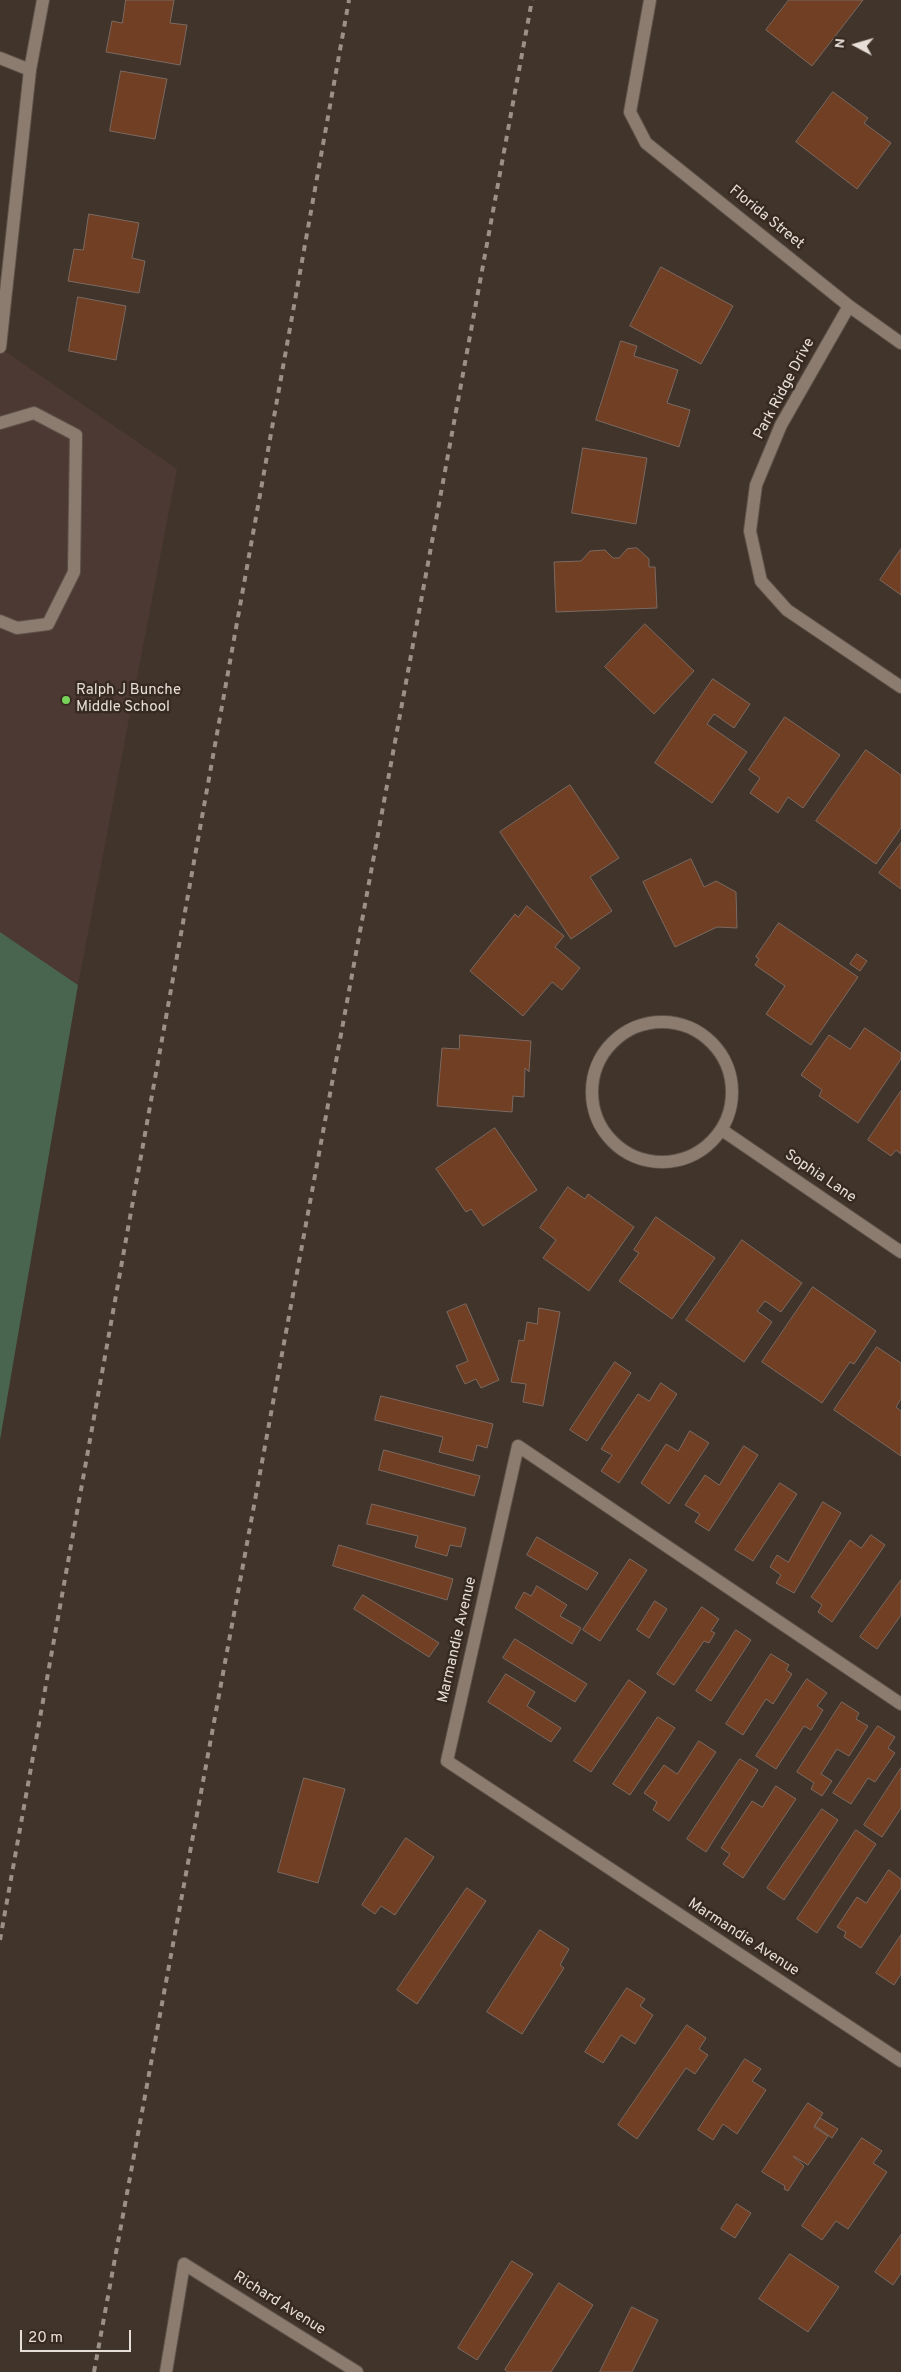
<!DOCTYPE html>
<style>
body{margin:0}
#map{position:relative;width:901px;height:2372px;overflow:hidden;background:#41342a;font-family:Overpass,sans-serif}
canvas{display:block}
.north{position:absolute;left:831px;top:20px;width:50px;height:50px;-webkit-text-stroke:4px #372a20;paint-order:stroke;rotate:276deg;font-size:14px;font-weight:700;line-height:20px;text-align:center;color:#e7ded8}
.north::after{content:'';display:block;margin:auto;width:18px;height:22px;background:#e7ded8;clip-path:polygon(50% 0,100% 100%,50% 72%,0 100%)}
.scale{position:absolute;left:20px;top:2330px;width:111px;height:22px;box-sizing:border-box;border:2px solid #e7ded8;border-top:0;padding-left:6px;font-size:15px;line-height:18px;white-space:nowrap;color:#e7ded8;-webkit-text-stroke:4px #372a20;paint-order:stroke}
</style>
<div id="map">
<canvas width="901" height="2372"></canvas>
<div class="north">N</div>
<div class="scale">20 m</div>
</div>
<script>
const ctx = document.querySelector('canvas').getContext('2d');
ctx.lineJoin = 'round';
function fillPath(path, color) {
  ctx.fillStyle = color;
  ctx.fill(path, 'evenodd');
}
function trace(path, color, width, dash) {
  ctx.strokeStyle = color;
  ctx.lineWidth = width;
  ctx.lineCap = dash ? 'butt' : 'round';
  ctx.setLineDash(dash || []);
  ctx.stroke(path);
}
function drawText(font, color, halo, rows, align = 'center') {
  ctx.font = font + ' Overpass,sans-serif';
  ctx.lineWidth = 5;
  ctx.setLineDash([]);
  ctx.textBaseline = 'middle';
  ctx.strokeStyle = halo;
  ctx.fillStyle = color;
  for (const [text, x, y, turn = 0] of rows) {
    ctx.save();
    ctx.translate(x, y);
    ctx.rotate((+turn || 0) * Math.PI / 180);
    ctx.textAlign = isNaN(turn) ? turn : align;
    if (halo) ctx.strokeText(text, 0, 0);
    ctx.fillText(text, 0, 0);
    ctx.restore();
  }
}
fillPath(new Path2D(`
 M0,348L177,469L78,985L0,932Z`), '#4d3933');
fillPath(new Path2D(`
 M0,932L78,985L0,1440Z`), '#49654f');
const building = new Path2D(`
 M126,0H174L170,23L187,25L180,65L106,52L112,21L122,23Z
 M789,0H863L812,66L766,30Z
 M121,71L167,79L155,139L110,131Z
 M833,92L868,118L864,123L891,143L857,189L796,142Z
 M89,214L139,223L132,258L145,261L139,293L68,281L74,249L83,250Z
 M661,267L733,306L701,364L630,326Z
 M78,297L126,306L116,360L69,351Z
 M621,341L637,346L634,356L678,370L667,403L690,410L679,447L596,420Z
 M583,448L647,458L636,524L572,513Z
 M637,548L649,559V567H655L657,608L556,612L554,562L581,561L590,551L605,550L613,558H619L627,549Z
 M901,549V595L880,580Z
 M645,624L694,671L654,714L605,667Z
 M713,679L750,704L734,728L714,714L707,724L747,752L712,803L655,763Z
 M785,717L840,755L803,808L788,797L778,813L750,793L760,778L749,770Z
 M866,750L901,775V828L876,864L816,821Z
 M570,785L619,858L590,877L612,911L571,939L500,832Z
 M901,843V889L879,873Z
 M691,859L704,887L716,881L736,892L737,928L717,927L675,947L643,882Z
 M527,906L564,936L555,947L580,968L562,990L552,982L523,1016L470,971L515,914L518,917Z
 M779,923L858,977L811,1045L766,1014L785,986L755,965L759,959L756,957Z
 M857,954L867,961L860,971L850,964Z
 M865,1028L901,1053V1059L858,1123L819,1096L822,1090L801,1075L829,1035L850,1049Z
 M460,1035L531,1041L529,1072L525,1068L524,1097L513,1096L512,1112L437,1106L442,1048L459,1049Z
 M901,1091V1154L896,1150L891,1156L868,1140Z
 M495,1128L537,1190L483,1226L471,1209L466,1212L436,1169Z
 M568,1187L585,1199L588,1194L634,1227L589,1291L543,1258L556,1240L540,1228Z
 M656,1217L715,1258L672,1319L619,1281L639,1253L634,1250Z
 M742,1240L802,1283L781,1312L765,1301L757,1311L772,1322L744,1362L686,1320Z
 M813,1287L876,1331L854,1364L850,1362L822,1403L762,1362Z
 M466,1304L499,1380L481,1388L476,1379L465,1384L456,1366L468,1361L447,1312Z
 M539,1308L560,1312L543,1406L523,1402L526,1384L511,1382L519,1340L524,1341L527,1322L537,1324Z
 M877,1347L901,1363V1399L896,1407L901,1411V1456L834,1410Z
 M615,1362L631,1373L587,1441L570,1430Z
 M661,1383L677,1394L619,1483L601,1471L612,1455L601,1449L638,1394L649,1401Z
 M381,1396L493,1424L487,1448L477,1445L473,1461L439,1452L443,1437L375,1420Z
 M690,1431L709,1443L669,1504L641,1483L666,1444L678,1451Z
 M744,1446L758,1455L709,1531L695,1522L700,1514L685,1505L705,1475L719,1485Z
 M384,1450L480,1476L474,1496L379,1470Z
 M780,1483L797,1494L753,1561L735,1550Z
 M823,1502L841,1513L794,1593L776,1583L781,1575L770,1567L777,1555L788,1562Z
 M372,1504L466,1528L461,1547L450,1545L447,1556L415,1547L418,1536L367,1524Z
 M871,1535L885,1545L832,1622L818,1612L822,1605L811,1597L850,1540L861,1548Z
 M537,1537L598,1573L587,1590L527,1555Z
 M339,1545L453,1579L447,1600L333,1566Z
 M630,1559L647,1570L600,1641L583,1630Z
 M901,1580V1615L877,1649L860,1637Z
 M537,1586L567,1605L560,1616L581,1628L572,1644L515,1608L524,1592L531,1596Z
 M363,1595L439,1643L429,1657L354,1609Z
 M655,1601L667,1609L649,1638L637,1630Z
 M702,1607L719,1619L711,1631L715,1633L709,1643L704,1641L674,1685L657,1674Z
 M736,1630L751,1640L711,1701L696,1691Z
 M515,1639L587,1684L575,1702L503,1658Z
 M771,1654L789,1665L786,1670L792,1674L773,1704L766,1699L743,1735L726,1724Z
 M506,1674L535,1692L527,1706L561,1728L551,1742L488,1702Z
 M807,1679L827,1693L817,1706L823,1710L811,1730L804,1726L776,1769L756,1756Z
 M629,1680L646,1692L591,1772L574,1761Z
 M842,1702L859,1713L856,1719L868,1726L849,1756L837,1749L821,1774L832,1781L822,1796L811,1789L814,1783L797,1772Z
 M658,1717L675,1728L630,1795L613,1784Z
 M878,1726L895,1737L888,1748L895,1753L875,1782L868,1778L851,1804L833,1793Z
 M699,1741L716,1752L669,1821L653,1810L657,1802L644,1793L664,1765L677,1774Z
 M740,1759L758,1770L706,1852L687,1839Z
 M901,1768V1808L882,1837L864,1825Z
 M304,1778L345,1789L318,1883L278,1872Z
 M776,1786L796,1799L743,1878L723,1864L730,1854L721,1848L752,1801L762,1807Z
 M822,1809L838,1820L784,1900L767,1888Z
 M856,1830L876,1844L817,1933L797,1919Z
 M406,1838L434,1857L395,1915L381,1906L375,1914L362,1905Z
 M889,1870L901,1879V1888L861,1948L844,1937L846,1932L837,1927L857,1897L866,1903Z
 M467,1888L486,1901L417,2004L397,1990Z
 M540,1930L569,1949L560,1965L564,1968L522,2034L487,2012Z
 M901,1935V1974L894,1985L876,1973Z
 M627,1988L645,1999L640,2006L653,2015L635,2044L621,2035L603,2063L585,2052Z
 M687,2025L706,2038L699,2049L708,2055L695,2074L686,2068L637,2139L618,2125Z
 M745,2059L761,2069L752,2081L766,2090L737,2134L723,2124L713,2140L698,2130Z
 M808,2103L823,2113L814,2127L828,2136L808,2165L793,2156L804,2166L788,2191L784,2189L785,2186L762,2172Z
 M820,2118L838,2129L832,2138L815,2126Z
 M862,2138L882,2151L873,2163L887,2172L848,2229L836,2221L822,2240L802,2226Z
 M737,2204L751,2213L735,2238L721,2229Z
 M901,2235V2273L893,2285L875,2272Z
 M790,2254L839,2287L808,2332L759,2299Z
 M512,2261L533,2274L477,2360L458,2348Z
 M559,2283L593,2305L551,2372H508L505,2370Z
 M632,2307L658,2320L632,2372H600Z`);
fillPath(building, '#703f24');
trace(building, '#7b6961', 1);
const lane = new Path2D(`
 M0,347L30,70
 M0,423L34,413L76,435L74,572L48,624L17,628L0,621`);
const street = new Path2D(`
 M650,0L630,112L646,143L849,306L901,343
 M0,58L30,70L43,0
 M849,306L781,425L756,485L750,531L761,581L787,610L901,687
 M592 1092a70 70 0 1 1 140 0a70 70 0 1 1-140 0Z
 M722,1130L901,1252
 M901,1704L518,1446L447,1761L901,2061
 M166,2372L184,2264L357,2372`);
trace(lane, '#5d5249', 14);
trace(street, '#5d5249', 14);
trace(lane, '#8c7c70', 12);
trace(street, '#8c7c70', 12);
trace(new Path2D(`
 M0,1940L349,0
 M94,2372L532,0`), '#9c9189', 4, [6, 6]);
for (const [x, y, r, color] of [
 [66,700,5,"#77d259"]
]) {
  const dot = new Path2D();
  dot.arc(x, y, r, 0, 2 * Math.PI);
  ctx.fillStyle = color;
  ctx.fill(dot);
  trace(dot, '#372a20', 2);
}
drawText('15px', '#e7ded8', '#372a20', [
 ["Florida Street",766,218,39],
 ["Park Ridge Drive",785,389,-62],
 ["Sophia Lane",820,1177,34],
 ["Marmandie Avenue",458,1640,-77],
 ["Marmandie Avenue",743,1938,33],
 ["Richard Avenue",279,2304,32]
]);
drawText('15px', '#e7ded8', '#372a20', [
 ["Ralph J Bunche",76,691],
 ["Middle School",76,708]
], 'left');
</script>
